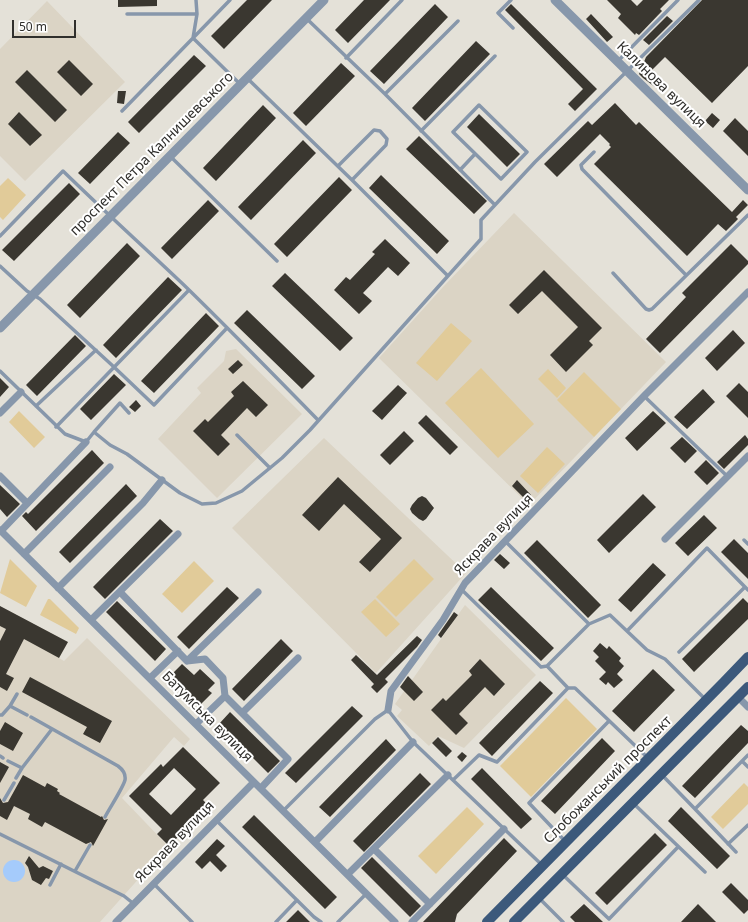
<!DOCTYPE html>
<meta charset="utf-8">
<style>
body{margin:0}
#map{position:relative;width:748px;height:922px;overflow:hidden;background:#e4e1d8;font-family:"Noto Sans",sans-serif}
canvas{display:block}
.scale{position:absolute;left:12px;top:20px;width:64px;height:18px;box-sizing:border-box;border:2px solid #302f2c;border-top:0;padding-left:5px;font-size:12px;line-height:14px;white-space:nowrap;color:#302f2c;-webkit-text-stroke:3px #fff;paint-order:stroke}
</style>
<div id="map">
<canvas width="748" height="922"></canvas>
<div class="scale">50 m</div>
</div>
<script>
const ctx = document.querySelector('canvas').getContext('2d');
ctx.lineJoin = 'round';
function fillPath(path, color) {
  ctx.fillStyle = color;
  ctx.fill(path, 'evenodd');
}
function trace(path, color, width, dash) {
  ctx.strokeStyle = color;
  ctx.lineWidth = width;
  ctx.lineCap = dash ? 'butt' : 'round';
  ctx.setLineDash(dash || []);
  ctx.stroke(path);
}
function drawText(font, color, halo, rows, align = 'center') {
  ctx.font = font + ' "Noto Sans",sans-serif';
  ctx.lineWidth = 4;
  ctx.setLineDash([]);
  ctx.textBaseline = 'middle';
  ctx.strokeStyle = halo;
  ctx.fillStyle = color;
  for (const [text, x, y, turn = 0] of rows) {
    ctx.save();
    ctx.translate(x, y);
    ctx.rotate((+turn || 0) * Math.PI / 180);
    ctx.textAlign = isNaN(turn) ? turn : align;
    if (halo) ctx.strokeText(text, 0, 0);
    ctx.fillText(text, 0, 0);
    ctx.restore();
  }
}
fillPath(new Path2D(`
 M47,1L125,82L25,181L0,156V49Z
 M514,213L666,362L529,505L379,358L443,287Z
 M236,349L302,414L217,498L158,439L201,393L197,388L224,361L226,351Z
 M324,438L466,573L376,673L232,528Z
 M465,605L536,675L464,748L438,736L429,746L397,716L402,710L395,704Z
 M0,606L68,642L59,658L64,661L87,638L190,739L184,746L174,737L122,798L168,846L100,922H0Z`), '#dbd4c5');
fillPath(new Path2D(`
 M8,178L26,195L3,220L0,217V186Z
 M451,323L472,341L437,381L416,363Z
 M481,368L534,424L498,458L445,403Z
 M548,369L566,388L557,398L538,379Z
 M584,372L621,409L594,437L557,400Z
 M19,411L45,437L34,448L9,422Z
 M547,447L565,464L538,493L520,476Z
 M10,559L37,586L26,607L0,593Z
 M414,559L434,579L396,617L376,597Z
 M194,561L214,581L182,613L162,594Z
 M48,599H50L79,628L76,634L40,615Z
 M375,599L400,624L386,637L361,612Z
 M566,698L597,729L531,797L500,766Z
 M744,783L748,787V804L723,829L711,817Z
 M467,807L484,824L436,874L418,856Z`), '#e1cb99');
fillPath(new Path2D(`
 M3 871a11 11 0 1 1 22 0a11 11 0 1 1-22 0Z`), '#a5cbfb');
fillPath(new Path2D(`
 M118,0H157V6L118,7Z
 M247,0H272L224,49L211,36Z
 M364,0H390L348,43L335,30Z
 M607,0H631L637,6L643,0H669L660,9L662,11L639,35L636,33L635,35L618,18L621,14Z
 M702,0H748V66L712,103L665,57L648,74L657,84L655,87L643,78L639,74L646,57Z
 M435,4L448,17L384,84L370,71Z
 M511,4L597,89L575,111L568,104L583,89L505,10Z
 M591,14L613,37L607,42L586,19Z
 M667,16L673,21L649,45L643,40Z
 M476,41L490,54L425,121L412,108Z
 M194,55L206,66L139,133L128,122Z
 M69,60L93,84L81,96L57,72Z
 M341,63L355,76L306,126L293,113Z
 M27,70L67,110L55,122L15,82Z
 M118,91H126L124,104L117,103Z
 M615,103L636,125L639,122L732,212L743,200L748,205L736,217L738,219L726,231L718,224L687,256L594,164L611,147L609,145L610,144L600,134L557,177L544,164L588,121L592,125Z
 M263,105L276,118L216,181L203,168Z
 M19,112L42,135L30,146L8,124Z
 M712,113L720,120L713,128L705,121Z
 M479,114L520,154L507,167L467,127Z
 M735,118L748,131V156L723,131Z
 M118,132L130,143L90,184L78,173Z
 M419,136L487,201L474,214L406,149Z
 M303,140L316,153L251,220L238,207Z
 M381,175L449,241L437,254L369,188Z
 M339,177L352,190L287,257L274,244Z
 M69,183L80,194L14,261L2,250Z
 M208,200L219,211L172,259L161,248Z
 M385,239L410,263L398,276L388,267L363,293L372,301L359,314L334,290L346,277L350,280L375,254L372,252Z
 M127,243L140,256L80,318L67,305Z
 M731,244L748,261V264L660,353L646,339L686,297L682,293Z
 M544,270L602,328L589,341L593,345L566,372L550,355L578,327L542,291L518,314L509,305Z
 M285,273L353,338L340,351L272,286Z
 M168,277L182,290L116,358L103,345Z
 M247,310L315,376L302,389L234,323Z
 M206,313L219,326L154,393L141,381Z
 M733,330L745,343L717,371L705,358Z
 M75,335L86,346L37,396L26,385Z
 M238,360L243,365L233,374L228,369Z
 M114,374L126,385L91,420L80,409Z
 M0,378L9,387L0,397Z
 M243,381L268,405L256,417L247,408L221,435L230,444L218,456L193,431L205,419L208,422L234,396L231,392Z
 M739,383L748,392V418L726,396Z
 M398,385L407,393L382,420L372,411Z
 M703,389L715,402L687,429L674,417Z
 M136,400L141,406L135,412L129,407Z
 M653,411L666,423L637,451L625,438Z
 M426,415L458,447L450,455L418,423Z
 M404,431L414,441L390,465L380,455Z
 M745,435L748,439V445L724,469L717,462Z
 M682,437L697,451L685,463L670,448Z
 M92,450L104,463L36,531L22,516L26,512L28,514Z
 M706,460L719,473L707,485L694,472Z
 M338,477L402,538L370,572L359,562L381,539L344,504L319,531L302,515Z
 M517,480L531,495L526,500L512,486Z
 M126,484L137,496L70,563L59,552Z
 M0,485L20,504L7,517L0,509Z
 M643,494L656,507L609,553L597,540Z
 M422,496L426,498L434,508L426,519L423,521L419,519L412,513L410,509L412,505L418,498Z
 M704,515L717,528L688,556L675,543Z
 M160,519L173,531L105,599L93,587Z
 M734,539L748,553V579L721,552Z
 M537,540L601,605L588,618L524,553Z
 M500,554L510,563L504,569L494,560Z
 M653,563L666,575L631,612L618,600Z
 M227,587L239,598L189,649L177,637Z
 M491,587L554,648L541,661L478,600Z
 M743,598L748,603V619L694,672L682,659Z
 M117,601L166,649L155,661L106,612Z
 M0,606L68,642L59,658L24,639L6,674L14,678L7,691L0,687V641L6,629L0,626Z
 M454,612L458,615L441,638L438,635Z
 M417,636L422,640L417,647L385,679L388,682L377,693L371,687L374,684L351,660L356,655L377,675Z
 M281,639L293,651L244,701L232,689Z
 M600,643L607,649L609,646L621,658L619,661L624,666L617,674L623,680L614,688L608,682L606,685L599,679L606,672L595,661L599,657L593,651Z
 M480,659L505,684L494,696L485,687L459,714L468,723L456,735L431,710L443,698L446,701L472,675L469,671Z
 M182,664L194,675L200,669L215,683L208,690L212,693L199,706L169,677Z
 M653,669L675,690L634,732L612,711Z
 M408,676L423,692L414,701L400,687Z
 M30,677L112,721L100,743L83,734L87,727L22,692Z
 M540,681L553,693L492,756L479,743Z
 M352,706L363,716L296,783L285,773Z
 M230,712L280,761L268,773L219,724Z
 M5,722L23,733L13,751L0,744V731Z
 M741,725L748,731V743L695,798L682,786Z
 M438,737L452,751L446,757L432,743Z
 M602,738L615,751L555,814L541,801Z
 M386,739L396,750L330,817L319,807Z
 M183,747L220,783L203,800L209,806L169,846L157,834L162,829L129,796L161,764L163,767ZM174,768L196,789L171,815L149,794Z
 M462,752L467,756L462,762L457,757Z
 M0,762L9,767L0,783Z
 M482,768L532,819L521,829L471,779Z
 M420,773L431,784L364,852L353,841Z
 M23,775L45,787L47,783L58,789L57,791L60,793L59,794L101,817L102,816L104,820L108,819L93,846L91,842L86,844L45,822L42,827L28,819L30,814L14,806L7,820L0,816V798L3,803L8,802Z
 M681,807L730,856L717,869L668,821Z
 M254,815L337,897L325,909L242,827Z
 M655,833L667,845L607,905L595,893Z
 M504,838L517,851L457,914L455,922H423Z
 M217,839L225,846L216,855L227,866L221,872L210,861L202,869L195,862Z
 M29,856L39,868L43,866L53,871L49,879L46,878L41,885L32,880L28,867L25,863Z
 M372,857L421,906L410,917L361,868Z
 M731,883L748,900V910L744,914L722,892Z
 M584,904L603,922H575L570,917Z
 M698,904L716,922H681Z
 M298,910L310,922H286Z`), '#3a3730');
trace(new Path2D(`
 M196,0L197,14L193,38L240,84
 M511,0L498,13L513,28
 M127,14H197
 M307,19L385,94L495,205
 M346,58L402,0
 M618,61L678,0
 M248,79L352,180L448,276
 M385,94L458,21
 M479,105L527,152L501,179L453,132Z
 M122,111L230,0
 M421,131L495,56
 M594,152L581,165L582,169L686,275
 M171,157L277,261
 M338,166L374,130L380,131L387,139L386,145L352,180
 M460,170L475,154
 M0,236L63,171C104,211 146,249 187,288C232,332 275,376 318,420
 M0,266L27,291L40,299L114,367L154,405L227,328
 M613,273L646,309L649,310L652,309L748,215
 M0,371L65,434L86,442L94,432L120,403L129,413
 M644,396L727,476
 M36,406L96,350
 M56,427L189,290
 M94,432L110,445L127,454L180,493L202,504L216,503L242,491L282,458L310,430L481,239V220L535,162L699,0
 M237,435L270,468
 M744,540L748,544
 M505,541L589,624
 M461,589L541,667L547,666L568,688H575L648,758
 M627,631L707,548L745,587
 M679,652L745,587L748,590
 M547,666L589,624L610,615L647,650L665,659L706,700
 M10,706L27,715
 M0,715H2L10,706L17,694
 M31,717L118,766C122,769 126,774 125,780C123,788 109,809 105,817
 M0,756L3,758
 M8,761L22,768L16,778
 M742,761L748,767
 M22,768L52,729
 M662,775L695,809L748,755
 M453,780L479,755L497,762L568,688
 M4,800L14,783
 M633,803L705,872
 M695,809L736,852
 M283,811L375,719L388,710L413,742L542,865
 M216,820L314,917L321,922
 M0,834L124,896L134,904
 M565,841L529,803L609,721
 M728,844L748,825
 M75,871L90,845
 M562,874L609,919L678,847
 M154,884L192,922
 M50,885L61,864
 M539,898L563,922
 M276,922L297,900
 M338,922L366,894`), '#8797ab', 3.5);
trace(new Path2D(`
 M0,413L21,392
 M0,476L27,503
 M0,530L395,922
 M1,531L86,442
 M665,539L748,456
 M24,554L110,467
 M58,588L143,503L162,480
 M120,592L187,661L205,659L223,678L225,696L288,759L261,788
 M91,620L178,534
 M187,661L258,592
 M150,678L178,651
 M738,697L748,707
 M388,710L391,691L443,620L465,583L644,396L748,292
 M242,713L298,658
 M196,724L225,696
 M315,842L413,742
 M374,849L430,904
 M348,874L448,775
 M116,922L254,782
 M412,922L504,829`), '#8797ab', 7);
trace(new Path2D(`
 M555,0L748,190
 M0,328L324,0`), '#8797ab', 9);
trace(new Path2D(`
 M487,922L724,682L748,657
 M514,922L748,687`), '#3c597b', 10);
drawText('14px', '#302f2c', '#fff', [
 ["Калинова вулиця",661,85,44],
 ["проспект Петра Калнишевського",152,154,-45],
 ["Яскрава вулиця",494,535,-46],
 ["Батумська вулиця",207,717,45],
 ["Слобожанський проспект",608,780,-45],
 ["Яскрава вулиця",175,842,-46]
]);
</script>
